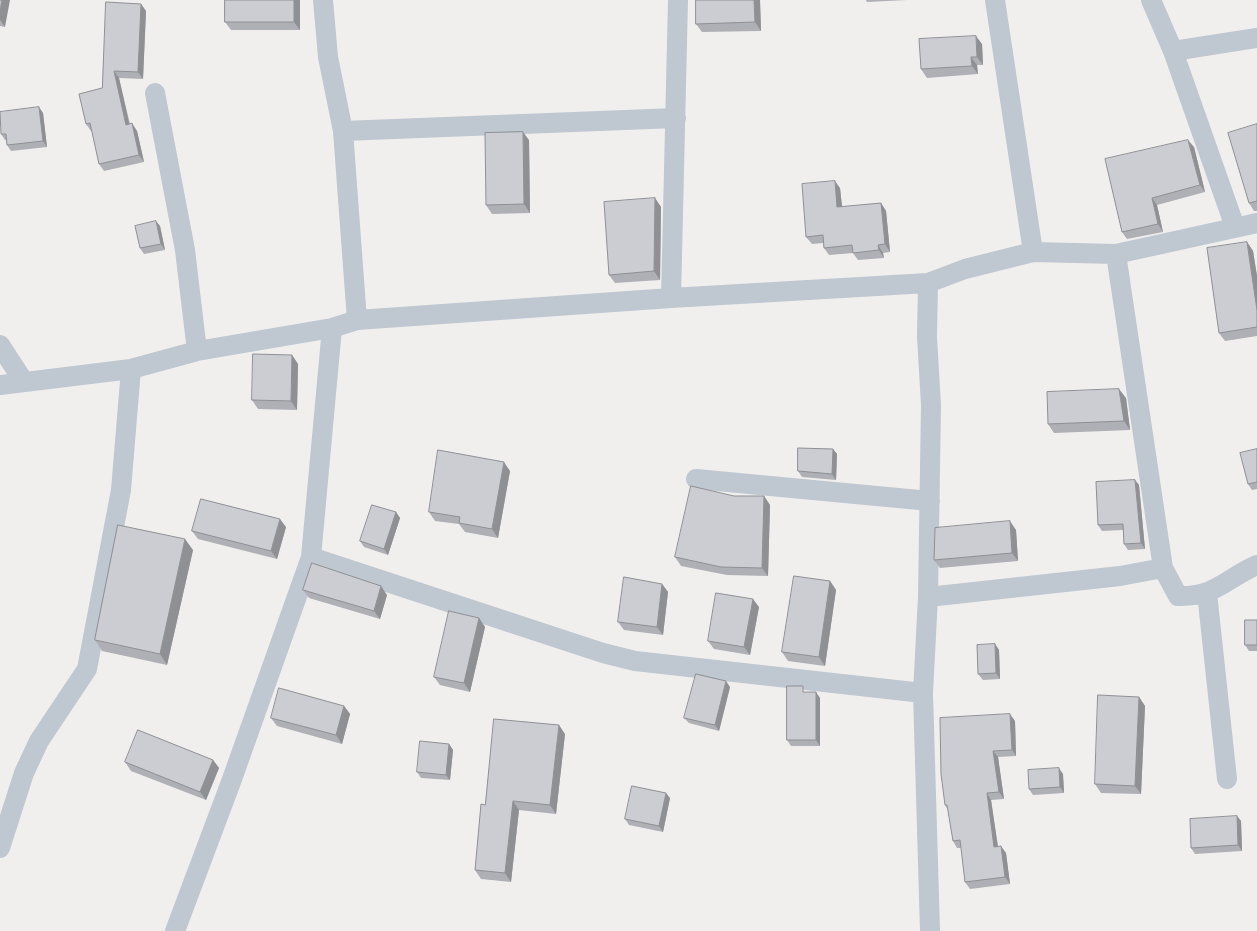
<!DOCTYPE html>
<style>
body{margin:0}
canvas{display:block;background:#f1eeee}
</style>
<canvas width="1257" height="931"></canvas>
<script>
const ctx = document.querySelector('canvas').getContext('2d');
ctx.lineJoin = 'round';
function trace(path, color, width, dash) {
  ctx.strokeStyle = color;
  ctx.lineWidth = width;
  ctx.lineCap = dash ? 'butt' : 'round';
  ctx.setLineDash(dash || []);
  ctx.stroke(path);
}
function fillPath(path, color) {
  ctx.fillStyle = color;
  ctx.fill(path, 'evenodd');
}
trace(new Path2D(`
 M323,0L328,57L343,131L357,320
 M995,0L1033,252
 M1151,0L1173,51L1235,227
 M1173,51L1257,38
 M155,93L185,250L197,351
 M343,131L676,118
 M1116,254L1163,568
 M928,283L927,337L931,405L928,597L923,693L930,931
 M671,298L678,0
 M0,345L24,382
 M0,385L131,369L197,351L332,328L357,320L671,298L928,283L965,269L1033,252L1116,254L1257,223
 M696,479L930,501
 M311,557L603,653L635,661L923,693
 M1207,593L1227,779
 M928,597L1120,576L1163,568L1178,596C1216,597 1225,579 1257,565
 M0,848L24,773L39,741L87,669L121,490L131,369
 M175,931L231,782L311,557L332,328`), '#bfc7d1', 20);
fillPath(new Path2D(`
 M0,0L5,27L0,26Z
 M225,0H300V30H231L225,22Z
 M760,0L761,31L702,32L696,24Z
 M866,0H907L867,2Z
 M141,4L146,11L143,79L119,78L130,124L137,131L144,162L104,171L99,164L92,131H91L86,124Z
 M982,44L983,65H977L978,74L927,78L921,69Z
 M43,113L47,147L11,151L7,145L6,140H5L1,134Z
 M1257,124V211H1254L1249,203Z
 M529,140L530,213L492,214L486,205Z
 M1194,147L1205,192L1157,205L1163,232L1127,239L1122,232Z
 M840,188L842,207L881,203L886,211L890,252L883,253L884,258L858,260L853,253L829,255L824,248L823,243L812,244L806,237Z
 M655,198L661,207L660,280L615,283L609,275Z
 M160,226L165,250L144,254L140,248Z
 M1247,242L1253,251L1257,276V336L1225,341L1219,333Z
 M292,355L298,364L297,410L258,409L252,400Z
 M1126,398L1130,430L1054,433L1048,424Z
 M833,449L837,454L836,480L802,477L798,471Z
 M1257,449V489L1252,490L1248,484Z
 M510,471L498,538L465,532L459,524L435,521L429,512Z
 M1135,480L1139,485L1145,549L1128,550L1124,544L1123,530L1102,531L1098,525Z
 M734,496H764L770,505L768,576L727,575L681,566L675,557Z
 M396,512L400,518L388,555L364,547L360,541Z
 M286,527L277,559L198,539L192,531Z
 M1016,530L1018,561L940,568L934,560Z
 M193,550L167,665L102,651L95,640Z
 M830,581L836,590L825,666L788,661L782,652Z
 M662,584L668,592L663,635L624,630L618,622Z
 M303,590L387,595L380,619L309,598Z
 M759,607L750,655L714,649L708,641Z
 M479,618L485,627L470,692L440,685L434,677Z
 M1257,620V651H1249L1245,645Z
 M995,644L999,650L1000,679L983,680L978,674Z
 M730,687L719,731L689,723L684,718Z
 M806,692L820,698V746H791L787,740Z
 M1139,697L1145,706L1141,794L1101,793L1095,784Z
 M344,706L350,714L342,744L277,726L271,718Z
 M1015,721L1016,756L998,757L1004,799L991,800L998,847L1006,853L1010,884L970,889L965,882L961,848H957L953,841L948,810L945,805Z
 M565,734L556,814L519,810L511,882L481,879L475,870L485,805Z
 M449,744L453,750L450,780L421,778L417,772Z
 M213,760L219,768L206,800L131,771L125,762Z
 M1063,774L1064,793L1033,795L1029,789Z
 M670,798L663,832L629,825L625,819Z
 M1237,816L1241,821L1242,851L1195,854L1191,848Z`), '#afb0b5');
fillPath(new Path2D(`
 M2,0H10L5,27L0,20V12Z
 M294,0H300V30L294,22Z
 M754,0H760L761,31L755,22Z
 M141,4L146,11L143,79L138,72Z
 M976,36L982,44L983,65L977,57Z
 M971,57L977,65L978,74L972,66Z
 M114,71L119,78L131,132L126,125Z
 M39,107L43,113L47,147L43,141Z
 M132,123L137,131L144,162L139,155Z
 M523,132L529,140L530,213L524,204Z
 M1188,140L1194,147L1205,192L1200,185Z
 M835,181L840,188L843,215L837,207Z
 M655,198L661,207L660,280L654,271Z
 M1152,198L1157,205L1163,232L1158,224Z
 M881,203L886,211L890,252L885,244Z
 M156,221L160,226L165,250L161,244Z
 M1247,242L1253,251L1257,276V310Z
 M878,245L883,253L884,258L879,250Z
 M292,355L298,364L297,410L291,401Z
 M1119,389L1126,398L1130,430L1124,421Z
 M833,449L837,454L836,480L832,474Z
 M504,462L510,471L498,538L492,529Z
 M1135,480L1139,485L1145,549L1141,543Z
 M764,496L770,505L768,576L762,568Z
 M396,512L400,518L388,555L384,549Z
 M280,519L286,527L277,559L271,551Z
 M1010,521L1016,530L1018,561L1012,553Z
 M185,539L193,550L167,665L160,654Z
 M830,581L836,590L825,666L819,657Z
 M662,584L668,592L663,635L657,627Z
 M381,586L387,595L380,619L374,611Z
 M753,599L759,607L750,655L744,647Z
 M479,618L485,627L470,692L464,683Z
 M995,644L999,650L1000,679L996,673Z
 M726,681L730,687L719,731L715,725Z
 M816,692L820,698V746L816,740Z
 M1139,697L1145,706L1141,794L1135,786Z
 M344,706L350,714L342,744L336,735Z
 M1010,714L1015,721L1016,756L1012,750Z
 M559,725L565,734L556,814L550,805Z
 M449,744L453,750L450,780L446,775Z
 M993,751L998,757L1004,799L999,792Z
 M213,760L219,768L206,800L200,792Z
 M1059,768L1063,774L1064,793L1060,787Z
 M666,793L670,798L663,832L659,826Z
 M987,793L991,800L999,854L994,847Z
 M513,801L519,810L511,882L505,873Z
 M1237,816L1241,821L1242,851L1238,845Z
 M1001,846L1006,853L1010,884L1005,877Z`), '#8e9094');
const building = new Path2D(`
 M0,0H2L0,12Z
 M225,0H294V22H225Z
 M696,0H754L755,22L696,24Z
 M106,2L141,4L138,72L114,71L126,125L132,123L139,155L99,164L90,123L86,124L79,94L102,88Z
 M976,36L977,57H971L972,66L921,69L919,39Z
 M39,107L43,141L7,145L6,134H1L0,112Z
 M1257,124V201L1249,203L1228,133Z
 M523,132L524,204L486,205L485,133Z
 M1188,140L1200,185L1152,198L1158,224L1122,232L1105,159Z
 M835,181L837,207L881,203L885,244L878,245L879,250L853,253L852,245L824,248L823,235L806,237L802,184Z
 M655,198L654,271L609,275L604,202Z
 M156,221L161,244L140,248L135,226Z
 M1247,242L1257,310V327L1219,333L1207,248Z
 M253,354L292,355L291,401L252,400Z
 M1119,389L1124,421L1048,424L1047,392Z
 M798,448L833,449L832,474L798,471Z
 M1257,449V482L1248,484L1240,453Z
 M438,450L504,462L492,529L459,523L460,517L429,512Z
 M1135,480L1141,543L1124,544L1123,524L1098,525L1096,482Z
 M691,486L734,496H764L762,568L721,567L675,557Z
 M201,499L280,519L271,551L192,531Z
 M372,505L396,512L384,549L360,541Z
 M1010,521L1012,553L934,560L935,528Z
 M118,525L185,539L160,654L95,640Z
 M312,563L381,586L374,611L303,590Z
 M794,576L830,581L819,657L782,652Z
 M624,577L662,584L657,627L618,622Z
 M716,593L753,599L744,647L708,641Z
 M449,611L479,618L464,683L434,677Z
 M1245,620H1257V645H1245Z
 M995,644L996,673L978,674L977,645Z
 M696,674L726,681L715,725L684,718Z
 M787,686H803V692H816V740H787Z
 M279,688L344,706L336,735L271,718Z
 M1098,695L1139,697L1135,786L1095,784Z
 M1010,714L1012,750L993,751L999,792L987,793L994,847L1001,846L1005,877L965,882L960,840L953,841L947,805H945L941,774L940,718Z
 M494,719L559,725L550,805L513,801L505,873L475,870L481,804L485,805Z
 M138,730L213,760L200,792L125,762Z
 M420,741L449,744L446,775L417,772Z
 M1059,768L1060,787L1029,789L1028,770Z
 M632,786L666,793L659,826L625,819Z
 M1237,816L1238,845L1191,848L1190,819Z`);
fillPath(building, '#cbcdd3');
trace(building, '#8e9094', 1);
</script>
